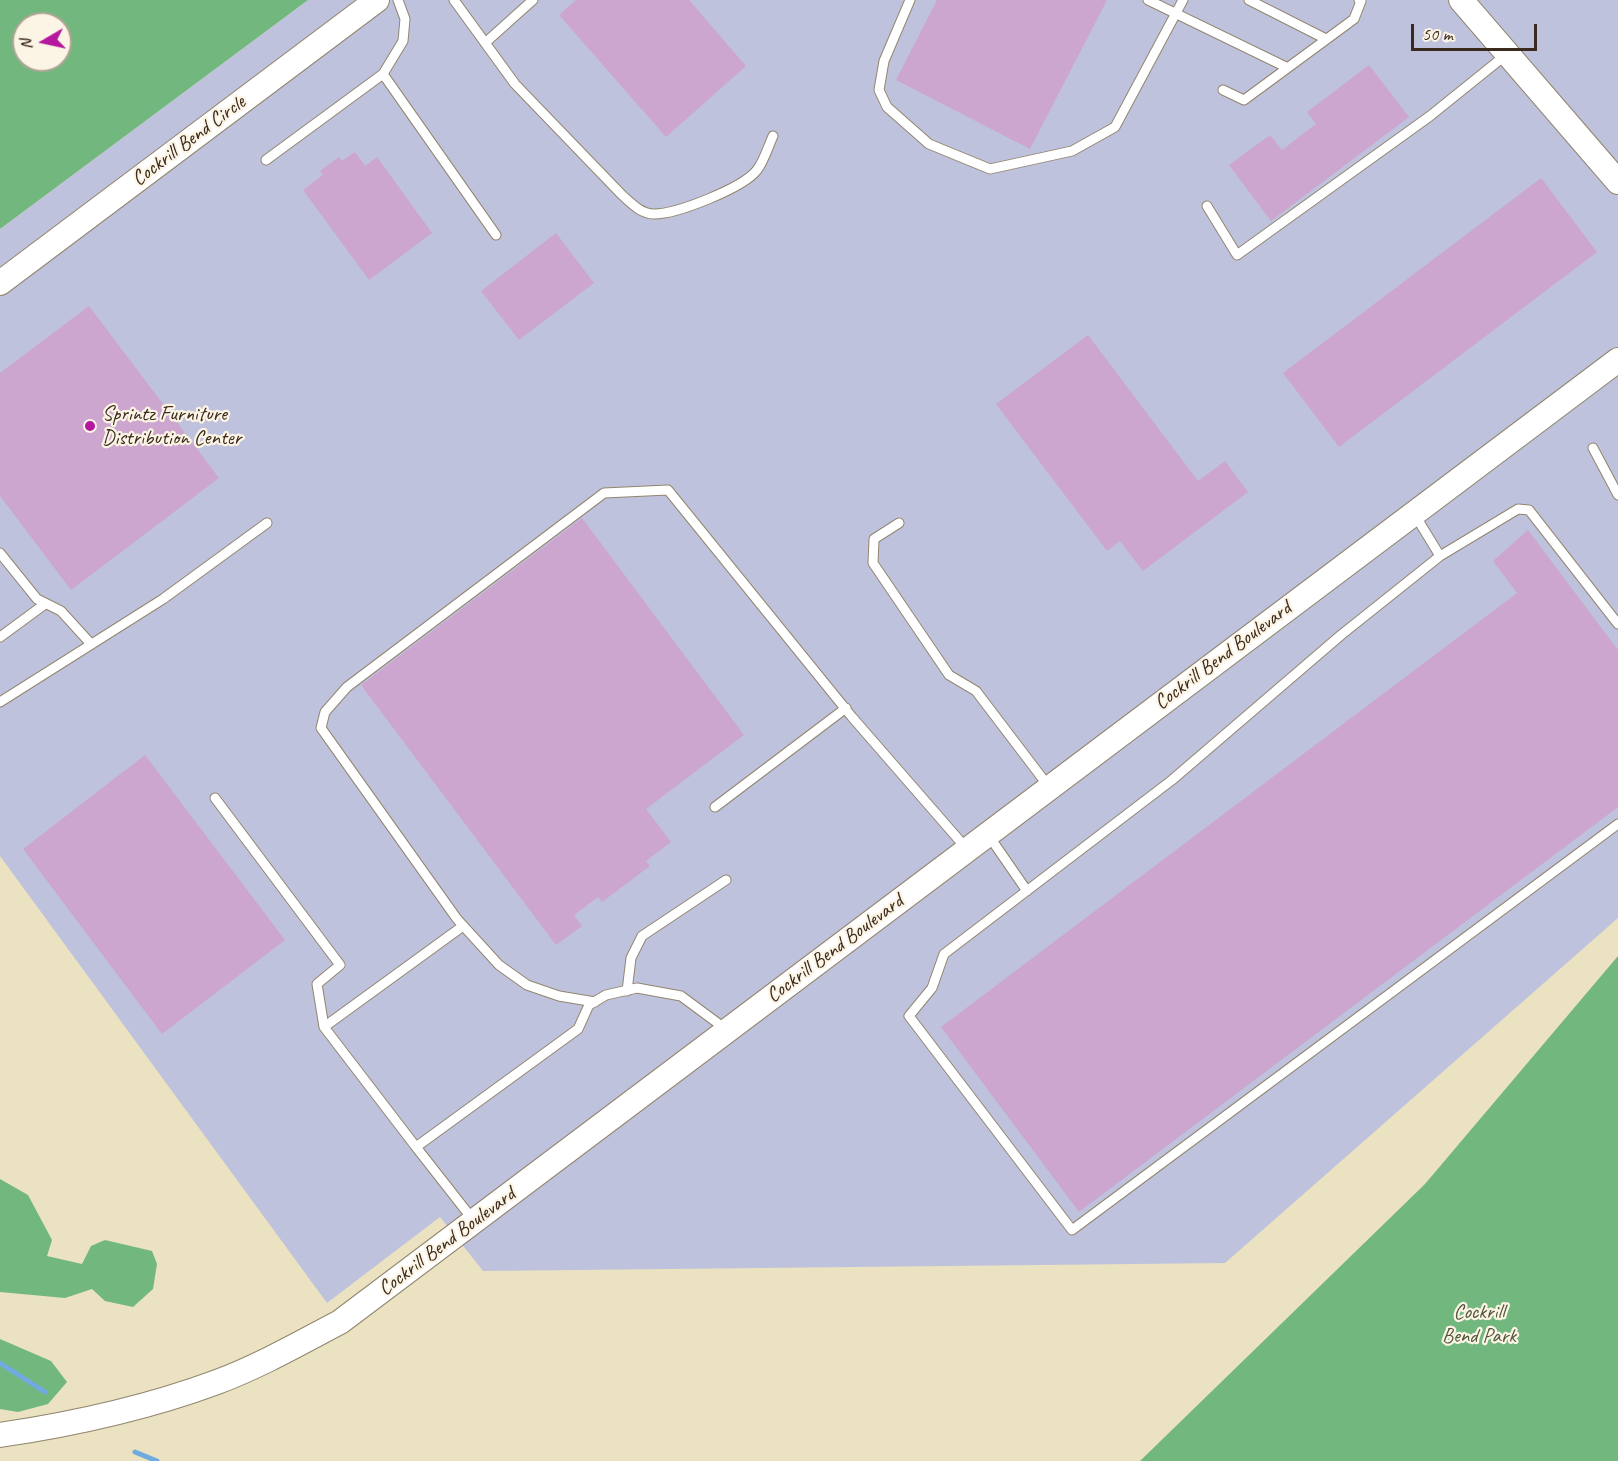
<!DOCTYPE html>
<style>
body{margin:0}
#map{position:relative;width:1618px;height:1461px;overflow:hidden;background:#eae2c0;font-family:Caveat,sans-serif}
canvas{display:block}
.north{position:absolute;left:12px;top:12px;width:60px;height:60px;box-sizing:border-box;background:#fcf5e5;border:2px solid #afa495;border-radius:50%;rotate:261deg;font-size:16px;font-weight:700;line-height:24px;text-align:center;color:#3b2a1e}
.north::after{content:'';display:block;margin:auto;width:21px;height:27px;background:#b5179e;clip-path:polygon(50% 0,100% 100%,50% 72%,0 100%)}
.scale{position:absolute;left:1411px;top:24px;width:126px;height:27px;box-sizing:border-box;border:3px solid #3b2a1e;border-top:0;padding-left:8px;font-size:18px;line-height:21px;white-space:nowrap;color:#3b2a1e;-webkit-text-stroke:4px #fcf5e5;paint-order:stroke}
</style>
<div id="map">
<canvas width="1618" height="1461"></canvas>
<div class="north">N</div>
<div class="scale">50 m</div>
</div>
<script>
const ctx = document.querySelector('canvas').getContext('2d');
ctx.lineJoin = 'round';
function fillPath(path, color) {
  ctx.fillStyle = color;
  ctx.fill(path, 'evenodd');
}
function trace(path, color, width, dash) {
  ctx.strokeStyle = color;
  ctx.lineWidth = width;
  ctx.lineCap = dash ? 'butt' : 'round';
  ctx.setLineDash(dash || []);
  ctx.stroke(path);
}
function drawText(font, color, halo, rows, align = 'center') {
  ctx.font = font + ' Caveat,sans-serif';
  ctx.lineWidth = 4.5;
  ctx.setLineDash([]);
  ctx.textBaseline = 'middle';
  ctx.strokeStyle = halo;
  ctx.fillStyle = color;
  for (const [text, x, y, turn = 0] of rows) {
    ctx.save();
    ctx.translate(x, y);
    ctx.rotate((+turn || 0) * Math.PI / 180);
    ctx.textAlign = isNaN(turn) ? turn : align;
    if (halo) ctx.strokeText(text, 0, 0);
    ctx.fillText(text, 0, 0);
    ctx.restore();
  }
}
fillPath(new Path2D(`
 M308,0H1618V918L1225,1263L483,1271L440,1217L327,1303L0,856V229Z`), '#bfc2dd');
fillPath(new Path2D(`
 M0,0H308L0,229ZM24,24H60V60H24Z
 M1618,956V1461H1140L1425,1184Z
 M0,1179L28,1195L52,1240L47,1256L82,1264L91,1246L105,1240L152,1251L157,1264L153,1289L133,1307L105,1301L92,1289L65,1298L0,1292Z
 M0,1339L51,1361L67,1382L48,1404L18,1412L0,1409Z`), '#72b87e');
trace(new Path2D(`
 M0,1363L45,1392
 M135,1452L157,1461`), '#70aae0', 5);
fillPath(new Path2D(`
 M576,0H689L746,66L666,137L559,15Z
 M937,0H1107L1030,149L896,80Z
 M1369,65L1409,117L1271,221L1229,165L1270,135L1282,150L1316,124L1307,112Z
 M355,152L365,166L377,157L432,233L369,280L303,190L323,175L320,171L339,157L342,161Z
 M1541,178L1597,252L1339,447L1283,373Z
 M556,233L594,283L519,340L481,291Z
 M89,306L219,478L71,590L0,496V373Z
 M1088,335L1198,481L1225,461L1248,492L1143,571L1120,541L1107,551L996,404Z
 M582,518L744,735L646,809L671,842L646,861L650,866L602,902L598,897L574,915L582,926L556,945L361,685Z
 M1528,530L1618,650V807L1079,1212L941,1027L1517,593L1493,561Z
 M145,755L285,940L162,1034L23,849Z`), '#cca6cf');
const service = new Path2D(`
 M454,0L515,84L622,195C631,203 641,214 654,214C677,214 743,188 757,170C764,161 768,147 773,136
 M910,0L884,61L879,90L887,107L929,144L990,169L1072,151L1115,127L1183,0
 M1148,0L1286,67
 M1249,0L1326,39
 M485,43L533,0
 M383,74L496,235
 M1223,90L1244,100L1354,19L1361,1L1359,0
 M266,160L383,74L403,41L405,19L398,0
 M1207,206L1237,255L1430,116L1507,54
 M1593,448L1618,495
 M1415,515L1440,556
 M899,523L874,539L873,563L949,675L976,691L1049,787
 M0,553L37,599L61,611L91,644
 M1618,624L1529,510L1518,509L1440,556L1341,635L1172,780L944,954L932,988L909,1016L1072,1230L1618,824
 M0,637L45,604
 M0,702L163,599L267,523
 M215,798L340,965L317,984L324,1027
 M715,807L846,708
 M989,836L1027,891
 M627,991L631,958L642,936L726,880
 M595,1002L559,996L527,985L499,965L457,919L321,728L325,712L347,687L604,493L668,490L852,717L966,848
 M416,1147L324,1027L463,926
 M474,1221L416,1147L578,1029L589,1005L606,995L637,988L681,996L727,1030`);
const tertiary = new Path2D(`
 M1461,0L1618,182
 M0,283L377,0
 M0,1435C74,1424 147,1408 217,1382C260,1366 300,1343 340,1322L1618,360`);
trace(service, '#92866f', 11);
trace(tertiary, '#92866f', 26);
trace(service, '#fff', 9);
trace(tertiary, '#fff', 24);
for (const [x, y, r, color] of [
 [90,426,6,"#b5179e"]
]) {
  const dot = new Path2D();
  dot.arc(x, y, r, 0, 2 * Math.PI);
  ctx.fillStyle = color;
  ctx.fill(dot);
  trace(dot, '#fcf5e5', 2);
}
drawText('21px', '#3b2a1e', '#fcf5e5', [
 ["Cockrill Bend Circle",189,141,-37],
 ["Cockrill Bend Boulevard",1223,656,-37],
 ["Cockrill Bend Boulevard",835,949,-37],
 ["Cockrill Bend Boulevard",447,1242,-37]
]);
drawText('21px', '#3b2a1e', '#fcf5e5', [
 ["Sprintz Furniture",102,414],
 ["Distribution Center",102,438]
], 'left');
drawText('21px', '#50563c', '#fcf5e5', [
 ["Cockrill",1479,1312],
 ["Bend Park",1479,1336]
]);
</script>
